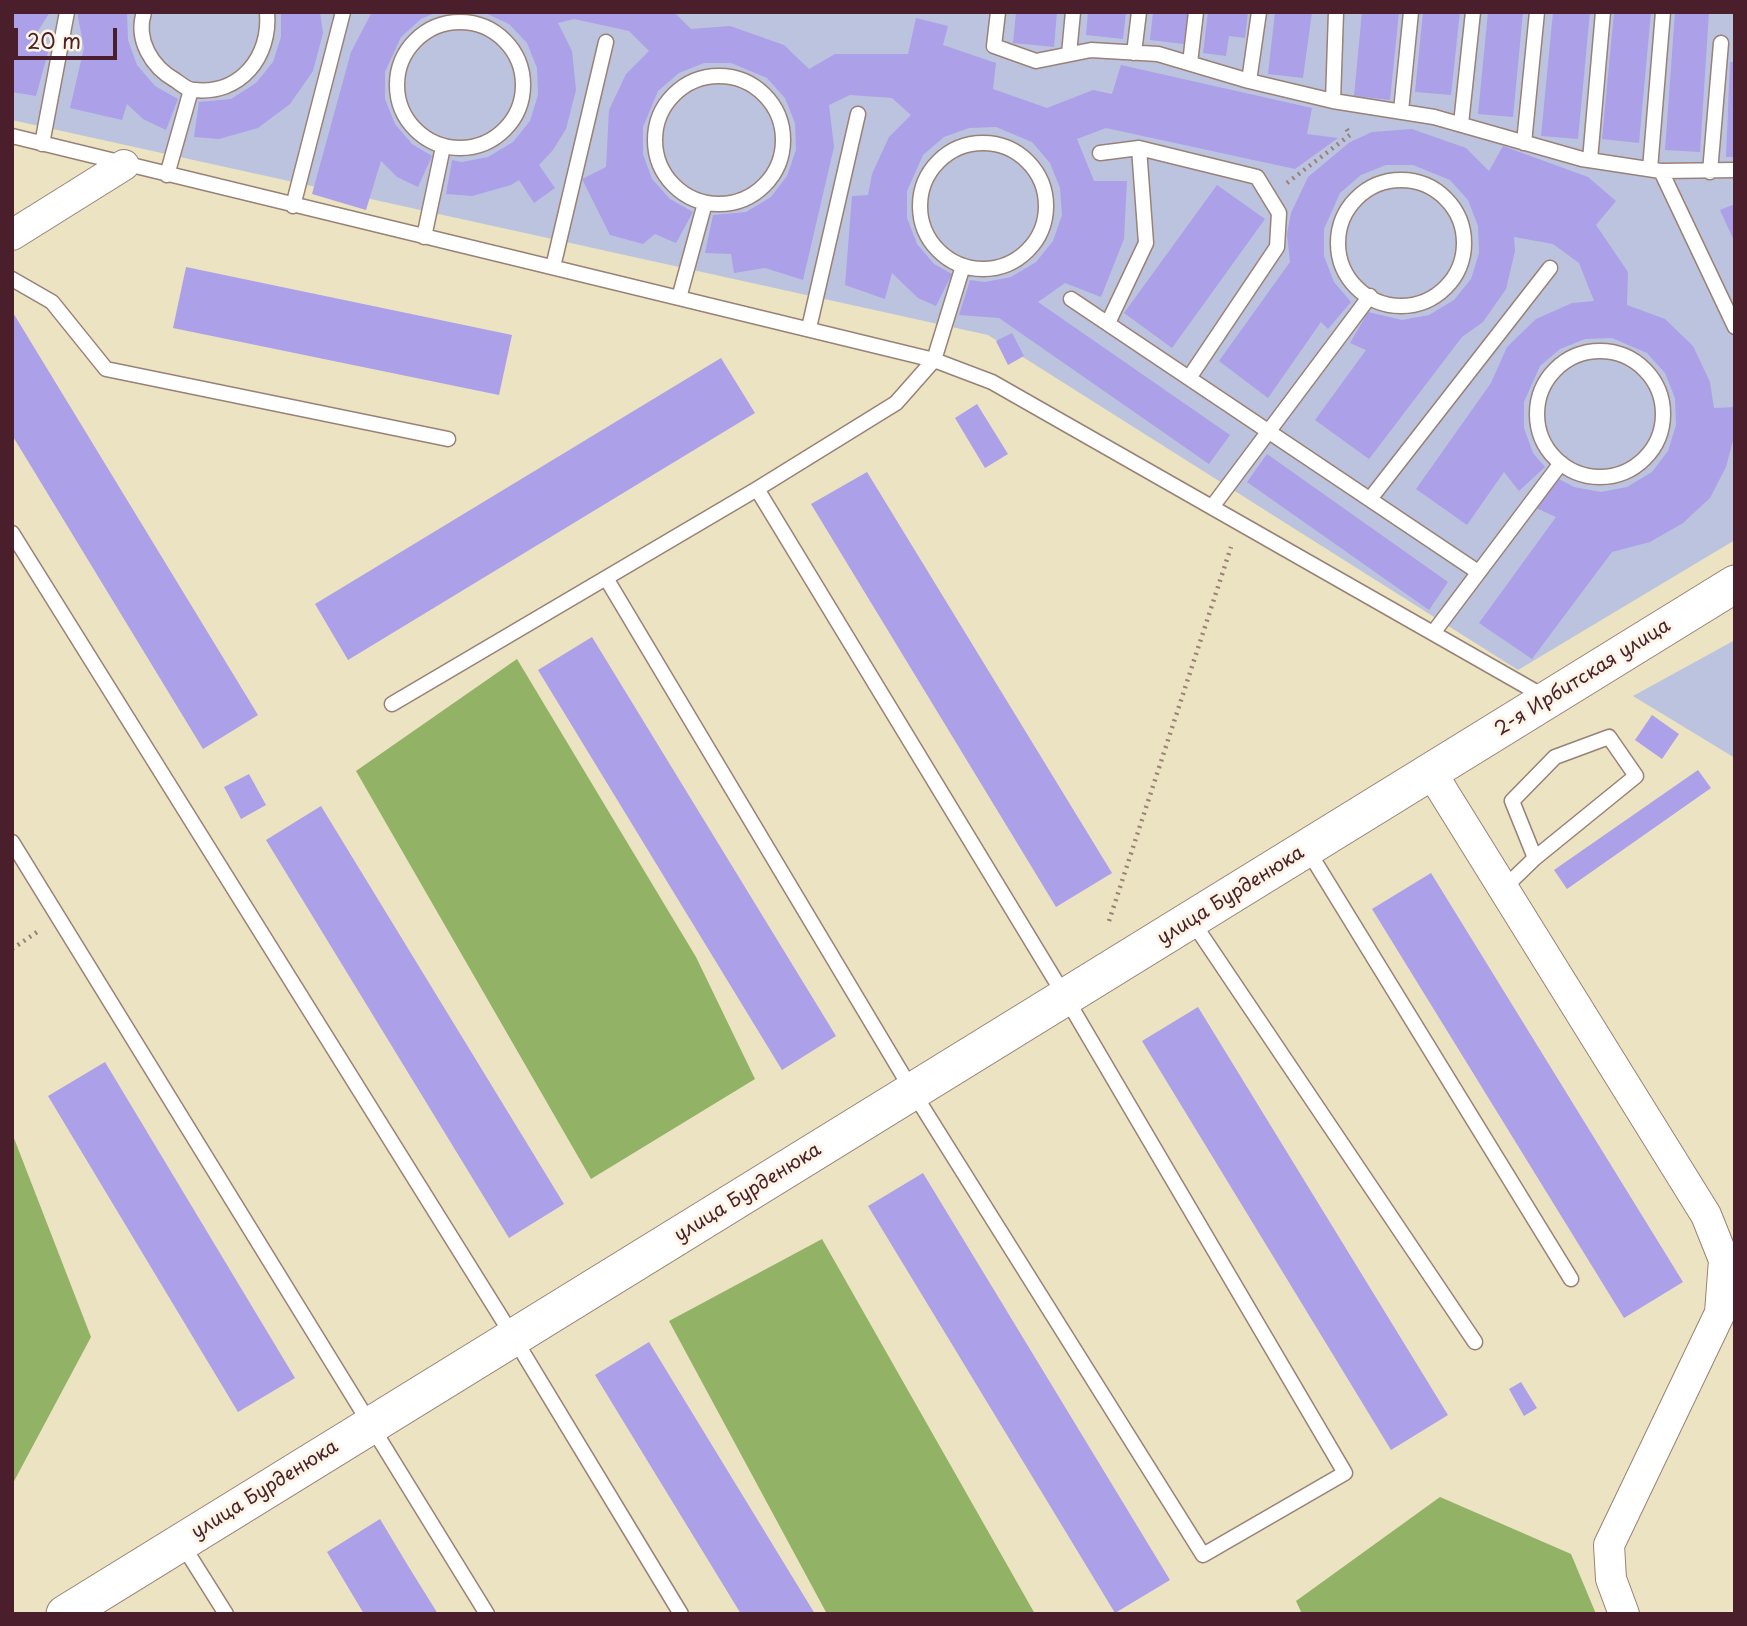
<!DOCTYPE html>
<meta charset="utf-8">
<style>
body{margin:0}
#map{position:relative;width:1747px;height:1626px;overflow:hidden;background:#ebe3c1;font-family:"Playpen Sans",sans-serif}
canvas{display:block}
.frame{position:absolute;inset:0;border:14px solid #4a1f2b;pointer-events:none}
.scale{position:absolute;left:14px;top:28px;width:103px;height:32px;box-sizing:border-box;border:4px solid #4a1f2b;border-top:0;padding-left:9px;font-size:21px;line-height:24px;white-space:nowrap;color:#4a1f2b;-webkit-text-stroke:5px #fcf5e5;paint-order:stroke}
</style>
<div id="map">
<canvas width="1747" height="1626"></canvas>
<div class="frame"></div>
<div class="scale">20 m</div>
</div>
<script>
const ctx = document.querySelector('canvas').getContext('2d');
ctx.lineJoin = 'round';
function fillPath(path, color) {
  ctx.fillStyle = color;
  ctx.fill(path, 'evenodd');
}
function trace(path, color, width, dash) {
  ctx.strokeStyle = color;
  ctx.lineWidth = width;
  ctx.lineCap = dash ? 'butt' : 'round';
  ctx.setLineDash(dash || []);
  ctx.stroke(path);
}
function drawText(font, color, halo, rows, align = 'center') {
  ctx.font = font + ' "Playpen Sans",sans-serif';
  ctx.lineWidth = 6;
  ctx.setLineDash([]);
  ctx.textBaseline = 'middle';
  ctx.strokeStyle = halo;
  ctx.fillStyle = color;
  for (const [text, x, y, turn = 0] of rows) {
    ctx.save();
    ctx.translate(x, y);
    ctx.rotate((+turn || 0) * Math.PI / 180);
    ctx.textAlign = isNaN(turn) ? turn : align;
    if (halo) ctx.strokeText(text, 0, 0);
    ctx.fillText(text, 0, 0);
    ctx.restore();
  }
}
fillPath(new Path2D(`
 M12,12H1735V540L1518,670L988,335L12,120Z
 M1735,640V758L1633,696Z`), '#bcc3de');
fillPath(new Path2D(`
 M517,659L696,957L755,1079L591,1179L356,771Z
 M12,1133L91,1337L12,1485Z
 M822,1239L1035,1614H827L669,1321Z
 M1440,1497L1571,1554L1596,1614H1302L1296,1601Z`), '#92b266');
fillPath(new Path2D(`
 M12,12H50L31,42L50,45L36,96L12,92Z
 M77,12H127L128,40L137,65L155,86L178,99L166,130L143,119L127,104L122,120L70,108L84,48Z
 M281,12H320L323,33L313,71L290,104L258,128L219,139L194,137L199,102L231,99L256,83L273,62L281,37Z
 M372,12H437L421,19L401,37L385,72V99L395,124L412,144L432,156L418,187L397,177L381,161L366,210L312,194L351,52Z
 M483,12H674L691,29L730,26L784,45L809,69L835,54H908L916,18L948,26L943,45L996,63L993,89L1047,108L1093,90L1112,94L1121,65L1312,108L1307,134L1338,138L1295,169L1106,128L1077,139L1094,181H1127L1124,239L1101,297L1065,283L1038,302L1230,435L1209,464L999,318L959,315L970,280L985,282L1011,277L1036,262L1053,241L1062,215L1060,188L1050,163L1032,142L996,127L969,128L944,137L923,155L907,191V218L917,244L934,264L952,274L936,306L918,298L892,273L885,299L845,285L852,196L868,195L872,174L889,137L911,115L892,98L850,95L829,105L834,147L803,280L765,268L734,273L731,254L705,253L713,215L746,212L771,197L787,176L796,150L795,123L785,98L767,78L731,63H704L679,73L658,91L643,127V154L652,179L670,199L693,212L676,243L655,234L643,244L610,235L582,179L606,167L609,110L626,74L649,51L629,31L574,19L558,23L572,51L576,90L566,129L553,150L539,165L555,188L534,203L519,180L511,185L472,196L446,194L452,160L462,162L488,157L513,142L530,121L538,95L537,68L527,43L509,24Z
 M1016,12H1057L1054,47L1013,43Z
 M1088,12H1126L1123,39L1086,35Z
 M1153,12H1188L1184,44L1150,40Z
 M1208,12H1248L1245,38L1229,36L1226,56L1203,53Z
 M1275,12H1312L1303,78L1268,74Z
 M1362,12H1399L1390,100L1354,96Z
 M1423,12H1460L1451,95L1415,92Z
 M1488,12H1523L1513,117L1478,114Z
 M1553,12H1590L1578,139L1541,136Z
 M1614,12H1651L1639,143L1602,139Z
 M1675,12H1709L1700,152L1665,150Z
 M1730,62H1735V157H1726Z
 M1412,129L1466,148L1489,171L1503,146L1588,177L1616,201L1596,225L1628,272L1627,305L1665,319L1693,346L1710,382L1714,408L1735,407L1734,437L1726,467L1710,498L1683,523L1650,542L1612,552L1532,659L1479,623L1556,517L1536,508L1557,478L1574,487L1601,492L1627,487L1652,472L1668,451L1676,425L1675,398L1665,373L1647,353L1612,338L1585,339L1560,349L1540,366L1524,402V428L1533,453L1545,467L1519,491L1504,472L1467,525L1416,489L1491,383L1507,347L1536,319L1572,303L1594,301L1579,263L1553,244L1514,237L1515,251L1506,289L1483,322L1462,337L1369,459L1315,420L1366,350L1350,343L1368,312L1402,320L1429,315L1454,300L1471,279L1479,253L1478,226L1468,200L1450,180L1413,165H1386L1361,175L1340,193L1324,229V256L1334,282L1351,302L1328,329L1321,322L1268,398L1219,361L1290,262L1287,234L1291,213L1308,177L1350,142L1372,132Z
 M1217,185L1265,219L1172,348L1124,313Z
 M1735,204V243L1720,210Z
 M186,267L512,335L499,395L173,328Z
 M12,311L258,715L203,749L12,435Z
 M1012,333L1024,356L1008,365L996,341Z
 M721,358L755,413L348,660L315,604Z
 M977,404L1008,454L985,468L955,418Z
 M1267,454L1448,582L1429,610L1247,482Z
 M867,472L1112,873L1056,907L811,504Z
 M592,637L836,1036L782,1070L538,670Z
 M1652,715L1679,734L1662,759L1635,740Z
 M1698,770L1711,788L1567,889L1554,870Z
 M249,774L266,805L241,819L224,787Z
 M321,806L564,1204L509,1238L266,840Z
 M1431,873L1683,1282L1624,1318L1372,909Z
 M1198,1007L1448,1415L1391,1450L1142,1041Z
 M105,1062L295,1378L238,1412L48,1096Z
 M923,1173L1170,1580L1115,1613L868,1206Z
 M649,1342L815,1614H741L664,1488L595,1375Z
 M1521,1382L1537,1408L1524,1416L1509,1389Z
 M380,1519L410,1569L438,1614H364L327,1552Z`), '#aca0e9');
const service = new Path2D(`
 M144,12C135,40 152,67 175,80C181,84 187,90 194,90C241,95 271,56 267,12
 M998,12L994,46L1036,61L1091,50L1158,54L1249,81L1333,101L1434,117L1582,159L1661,171L1735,170
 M397 85a63 63 0 1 1 126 0a63 63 0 1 1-126 0Z
 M1134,53L1139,12
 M1069,54L1073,12
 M1190,63L1196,12
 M655 140a64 64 0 1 1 128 0a64 64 0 1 1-128 0Z
 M1249,81L1259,12
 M1333,101L1336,12
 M1401,111L1411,12
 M1461,124L1473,12
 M12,136L934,360L992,382L1545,697
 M920 206a63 63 0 1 1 126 0a63 63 0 1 1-126 0Z
 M1524,143L1537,12
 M42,144L67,12
 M1100,153L1139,148L1257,177L1279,213L1277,247L1189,378
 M1590,160L1603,12
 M1650,169L1663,12
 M1661,171L1735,327
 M1710,172L1721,43
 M167,175L191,90
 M1338 243a63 63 0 1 1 126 0a63 63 0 1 1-126 0Z
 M293,206L343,12
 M424,237L443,147
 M553,267L606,42
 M12,279L52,302L106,369L448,439
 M679,298L705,203
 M1071,299L1478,572
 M1108,323L1146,243L1139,148
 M809,328L858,114
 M1537 414a63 63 0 1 1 126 0a63 63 0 1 1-126 0Z
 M1370,499L1550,268
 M1212,507L1370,296
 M12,533L514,1338L681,1614
 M606,578L913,1092L1203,1555L1345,1473L1066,998L757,489
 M1433,633L1561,463
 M392,704L757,489L896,403L934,360L963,266
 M12,842L487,1614
 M1307,849L1571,1279
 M1504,888L1535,858L1636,776L1609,737L1555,757L1512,801L1535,858
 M1192,921L1475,1342
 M182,1544L226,1614`);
const minor = new Path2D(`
 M12,235L124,165
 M1431,772L1706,1215L1724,1260L1720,1313L1609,1545L1611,1579L1624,1614`);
const tertiary = new Path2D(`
 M65,1614L1735,584`);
trace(service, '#9a8176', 17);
trace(minor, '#9a8176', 32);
trace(tertiary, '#9a8176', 39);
trace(new Path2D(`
 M1287,183L1350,135L1345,126
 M1109,921L1231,547
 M12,949L40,930`), '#9a8176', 4.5, [2, 5]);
trace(service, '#fff', 14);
trace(minor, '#fff', 30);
trace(tertiary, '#fff', 37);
drawText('19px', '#4a1f2b', '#fcf5e5', [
 ["2-я Ирбитская улица",1583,678,-32],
 ["улица Бурденюка",1231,896,-32],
 ["улица Бурденюка",748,1193,-32],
 ["улица Бурденюка",265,1490,-32]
]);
</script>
